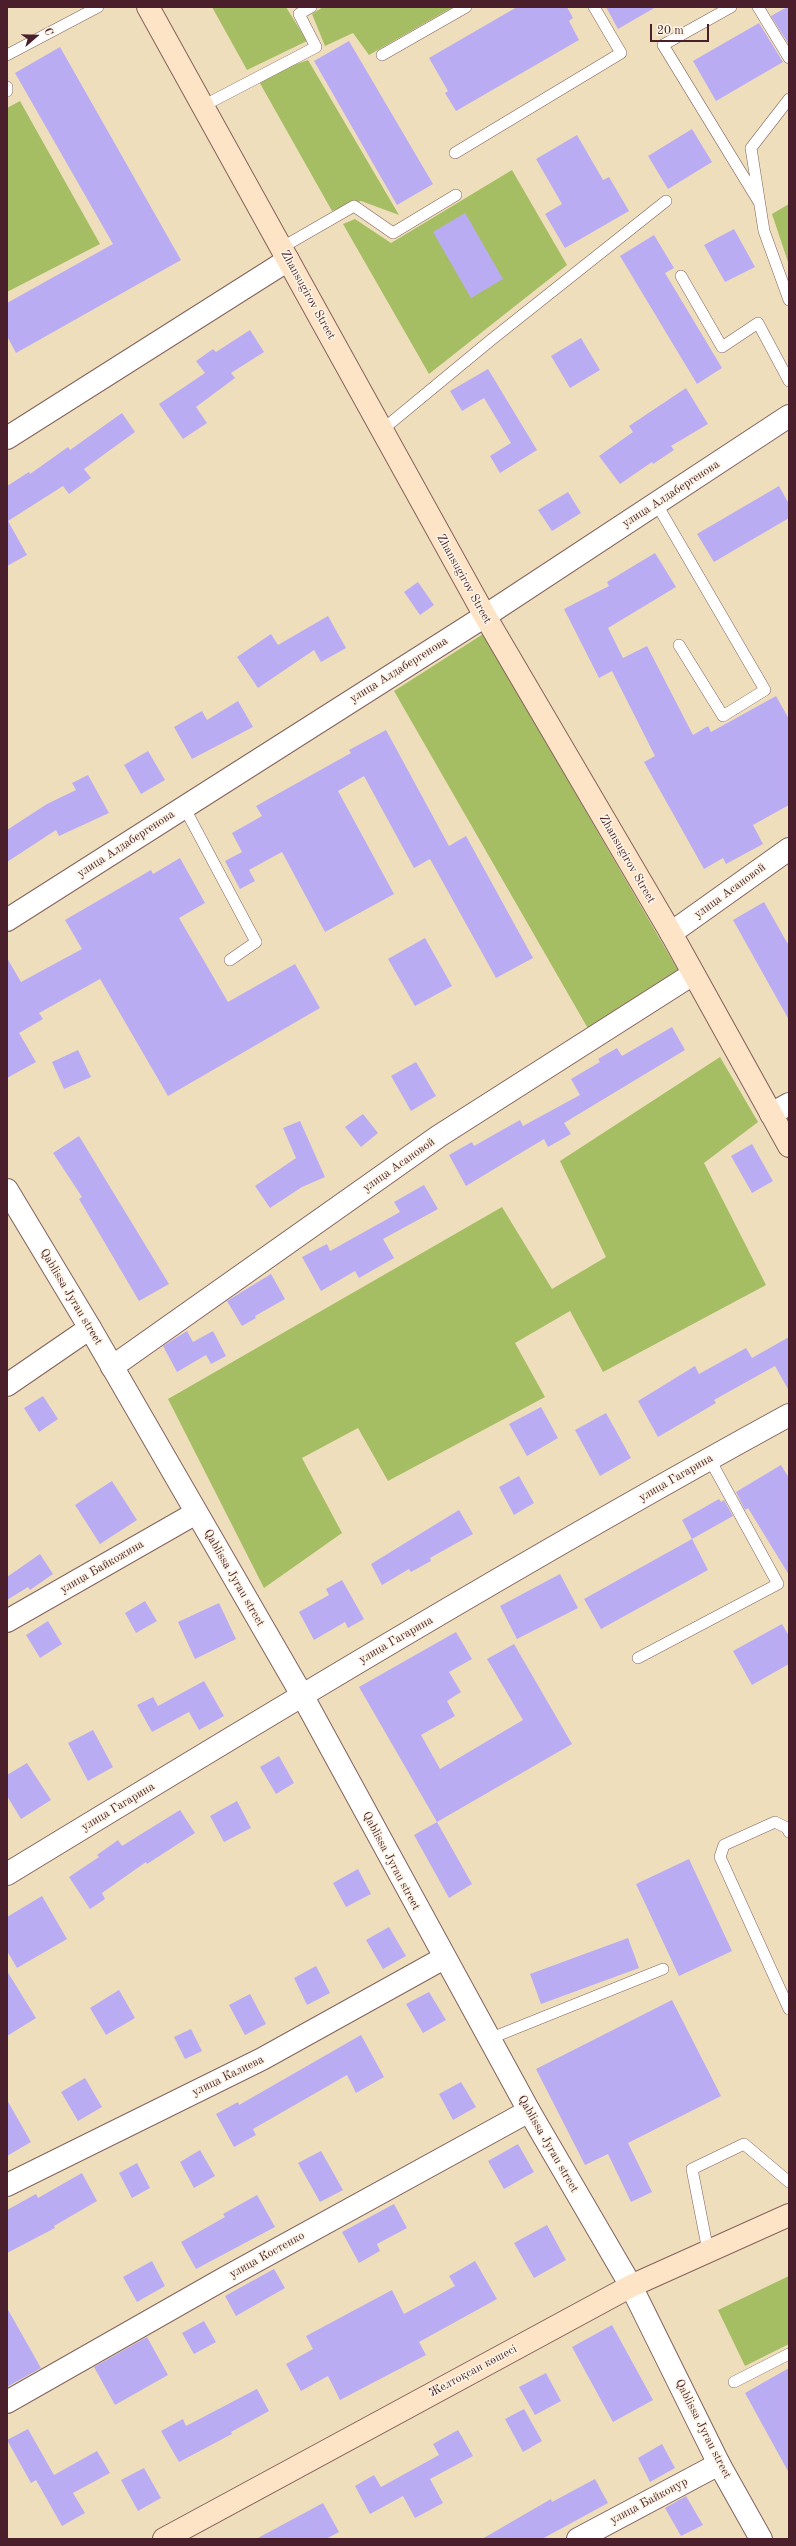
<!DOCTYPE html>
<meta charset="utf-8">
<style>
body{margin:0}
#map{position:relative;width:796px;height:2546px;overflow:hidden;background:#efdebc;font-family:"Old Standard TT",serif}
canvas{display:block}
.frame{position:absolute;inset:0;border:8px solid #4a1f2b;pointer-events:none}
.north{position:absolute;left:16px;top:16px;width:40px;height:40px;-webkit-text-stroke:3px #fcf5e5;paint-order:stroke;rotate:70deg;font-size:11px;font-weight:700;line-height:16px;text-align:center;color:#4a1f2b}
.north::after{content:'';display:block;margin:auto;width:14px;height:18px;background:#4a1f2b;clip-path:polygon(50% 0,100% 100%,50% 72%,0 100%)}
.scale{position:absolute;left:650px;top:24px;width:59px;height:18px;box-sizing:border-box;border:2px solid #4a1f2b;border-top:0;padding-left:5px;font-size:12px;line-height:14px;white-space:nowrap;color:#4a1f2b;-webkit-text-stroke:3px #fcf5e5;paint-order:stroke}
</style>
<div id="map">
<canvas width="796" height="2546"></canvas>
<div class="frame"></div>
<div class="north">С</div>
<div class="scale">20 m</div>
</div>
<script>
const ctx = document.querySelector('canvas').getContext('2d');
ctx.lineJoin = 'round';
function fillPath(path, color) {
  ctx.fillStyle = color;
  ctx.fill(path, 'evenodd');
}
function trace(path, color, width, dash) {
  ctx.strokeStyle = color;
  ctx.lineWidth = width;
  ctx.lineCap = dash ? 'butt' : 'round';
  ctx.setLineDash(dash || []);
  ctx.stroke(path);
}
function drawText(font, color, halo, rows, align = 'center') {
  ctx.font = font + ' "Old Standard TT",serif';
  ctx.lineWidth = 3;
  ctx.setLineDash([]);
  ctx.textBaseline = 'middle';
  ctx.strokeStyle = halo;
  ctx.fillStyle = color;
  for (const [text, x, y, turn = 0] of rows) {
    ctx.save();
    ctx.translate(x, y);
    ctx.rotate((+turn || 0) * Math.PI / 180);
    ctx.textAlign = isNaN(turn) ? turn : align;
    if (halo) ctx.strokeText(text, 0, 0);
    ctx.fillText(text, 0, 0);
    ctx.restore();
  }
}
fillPath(new Path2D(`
 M212,7H286L307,41L247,70Z
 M323,7H453L369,55L353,33L325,46L312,14Z
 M308,60L399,215L361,201L332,211L257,78Z
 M20,101L100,244L7,292V108Z
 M512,170L567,265L429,374L343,224L355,219L391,243Z
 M789,204V265L772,214Z
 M483,634L679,972L590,1032L394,691Z
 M720,1057L758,1122L704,1163L766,1285L603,1372L570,1311L515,1343L545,1397L388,1481L358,1428L302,1458L342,1533L264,1588L168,1399L502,1207L552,1289L606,1257L560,1161Z
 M789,2276V2344L745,2366L718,2310Z`), '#a6be63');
fillPath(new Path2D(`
 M517,7H567L573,18L569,21L579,40L456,111L445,93L448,91L429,58Z
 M606,7H656L618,29Z
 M787,7H789V45L771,16Z
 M759,23L783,62L716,101L693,61Z
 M349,41L433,184L397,205L314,61Z
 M60,47L181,260L16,353L7,336V303L113,244L15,73Z
 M692,129L712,162L668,189L648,156Z
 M577,135L603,180L609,177L629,211L565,248L545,214L562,204L536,159Z
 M465,213L503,279L471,298L433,232Z
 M734,229L755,267L725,282L704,245Z
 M654,235L674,268L665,273L722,368L697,384L620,256Z
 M250,330L264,352L231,373L235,378L196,407L207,423L183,439L159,404L205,373L196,361L213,349L216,352Z
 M581,338L600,370L570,388L551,356Z
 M488,369L537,450L500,473L490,456L511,443L484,398L462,411L450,391Z
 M686,388L708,424L671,446L674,450L653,464L652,462L620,484L599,456L633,432L629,426Z
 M122,413L135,432L84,469L91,478L69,494L63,486L8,521L27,555L7,566V486L29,472L30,474L68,447L70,450Z
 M779,486L789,504V518L714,562L697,534Z
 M568,492L581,513L552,531L538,510Z
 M655,553L676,587L608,628L623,658L647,646L693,735L708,726L711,732L776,696L789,719V805L753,825L763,844L726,864L723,858L704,869L644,762L655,756L612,671L599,678L564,609L609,586L607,582Z
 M418,582L434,605L420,615L404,592Z
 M328,616L346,648L321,662L314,650L258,688L237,657L271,634L278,645Z
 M238,701L253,727L192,759L174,727L202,711L207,720Z
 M386,730L449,846L466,836L533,958L496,978L430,859L414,868L364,776L338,791L394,894L325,932L282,852L249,870L255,881L240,889L225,861L242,852L232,833L262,816L256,806L351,753L349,750Z
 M148,751L165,780L141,794L124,765Z
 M88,775L109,813L59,836L56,830L7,862V830L47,804L76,790L72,783Z
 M180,858L205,903L179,918L228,1002L295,964L320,1008L168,1096L100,979L39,1013L43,1019L19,1033L36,1062L7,1078V958L21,982L82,949L65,920L151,870L153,874Z
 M764,902L789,946V1020L733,920Z
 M425,938L452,986L415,1006L388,959Z
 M672,1027L685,1050L564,1123L571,1134L548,1147L544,1139L466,1186L449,1155L472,1142L474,1146L520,1120L523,1126L580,1095L571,1079L600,1062L598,1059L617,1048L622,1056Z
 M78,1050L91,1077L64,1089L52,1062Z
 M416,1062L436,1096L411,1111L391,1076Z
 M363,1114L378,1133L361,1147L345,1127Z
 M300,1121L325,1177L302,1187L270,1208L255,1186L296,1158L283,1128Z
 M79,1136L169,1284L139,1301L79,1199L82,1197L53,1153Z
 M752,1144L773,1181L752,1193L731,1156Z
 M424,1185L438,1209L383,1239L394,1258L359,1278L355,1271L321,1291L302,1257L327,1244L330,1251L400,1212L394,1202Z
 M271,1274L285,1299L255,1316L256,1318L242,1326L227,1301Z
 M187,1331L193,1342L213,1331L226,1356L211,1364L206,1355L177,1372L163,1346Z
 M789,1337V1391L775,1366L714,1400L716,1403L658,1437L638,1401L695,1366L699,1374L746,1348L752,1358Z
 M43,1396L58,1419L39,1432L24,1408Z
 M541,1407L558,1438L527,1456L509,1424Z
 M606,1413L631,1458L600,1476L575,1430Z
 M781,1465L789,1478V1575L748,1508L745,1510L736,1492Z
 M519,1476L534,1503L514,1515L499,1487Z
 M112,1481L137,1520L100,1544L75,1505Z
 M719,1499L721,1502L724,1500L733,1516L692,1539L682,1520Z
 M459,1510L473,1534L430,1558L431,1561L411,1572L409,1569L382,1585L371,1564Z
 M692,1539L708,1570L601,1629L584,1599Z
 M40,1554L53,1574L30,1590L28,1587L7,1600V1577Z
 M560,1574L578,1608L517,1639L500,1606Z
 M342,1580L364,1619L348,1628L345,1622L314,1640L299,1612L329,1595L326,1589Z
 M145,1601L157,1621L136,1633L125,1613Z
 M219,1603L236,1639L195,1659L178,1622Z
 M48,1621L62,1644L40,1658L26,1635Z
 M782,1624L789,1636V1664L752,1685L733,1651Z
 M456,1632L472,1659L449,1672L461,1692L447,1701L455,1716L421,1735L440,1769L523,1720L487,1659L514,1644L572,1744L437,1822L359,1687Z
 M204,1681L224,1716L199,1730L189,1712L152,1732L137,1705L153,1697L158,1706Z
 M93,1730L113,1767L88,1781L68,1743Z
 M279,1756L294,1783L276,1794L260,1767Z
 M27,1763L51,1800L21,1819L7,1796V1775Z
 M237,1801L251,1828L224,1842L210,1816Z
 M180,1810L195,1833L147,1864L146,1862L102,1893L105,1899L90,1909L69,1877L99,1857L97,1855L118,1840L122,1846Z
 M437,1822L472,1884L449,1898L414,1835Z
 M689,1859L732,1951L679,1976L636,1884Z
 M358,1869L371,1894L346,1907L333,1883Z
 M42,1896L67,1939L17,1968L7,1951V1917Z
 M389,1927L406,1956L383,1969L366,1940Z
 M628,1938L639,1968L541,2004L530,1974Z
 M316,1966L330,1993L307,2005L294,1978Z
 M7,1971L36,2018L7,2036Z
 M119,1990L135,2018L106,2035L90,2008Z
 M429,1992L446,2020L423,2033L406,2004Z
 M250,1994L266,2024L245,2035L229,2005Z
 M672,2000L721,2096L628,2143L652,2192L631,2202L608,2154L585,2165L536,2069Z
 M191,2029L202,2051L185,2059L174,2037Z
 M361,2035L384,2077L356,2093L347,2075L253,2129L256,2135L234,2147L216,2114L238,2102L239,2105Z
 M85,2078L102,2107L78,2121L61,2092Z
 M461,2082L476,2107L453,2120L439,2094Z
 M7,2100L31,2142L7,2156Z
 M518,2144L534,2172L504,2189L488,2161Z
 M200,2150L215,2176L194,2188L180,2162Z
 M321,2151L343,2190L320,2202L298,2163Z
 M137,2163L150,2188L132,2198L119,2173Z
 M82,2173L97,2201L54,2226L55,2228L7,2253V2210L36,2194L38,2198Z
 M257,2195L275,2227L196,2269L181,2242L225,2217L223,2214Z
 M394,2204L407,2228L377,2244L380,2251L359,2263L342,2232Z
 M547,2225L566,2260L534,2278L514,2243Z
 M152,2261L165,2286L137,2302L123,2277Z
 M475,2261L497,2299L419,2342L426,2355L340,2400L328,2376L301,2391L286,2364L313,2349L306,2336L392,2290L404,2314L455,2286L449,2276Z
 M274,2269L285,2288L236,2316L225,2296Z
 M7,2308L41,2368L7,2387Z
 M204,2321L216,2342L194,2354L182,2333Z
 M612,2325L653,2400L613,2422L572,2347Z
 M147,2337L168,2375L115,2405L94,2367Z
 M789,2368V2473L745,2393Z
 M546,2373L561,2401L535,2415L519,2387Z
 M257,2389L269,2411L231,2432L232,2434L179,2462L161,2431L183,2419L186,2426Z
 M524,2409L542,2441L523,2452L505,2419Z
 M28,2429L54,2475L97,2451L110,2473L73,2493L85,2513L62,2526L36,2480L31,2483L7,2440Z
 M458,2430L473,2456L430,2479L443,2503L415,2518L403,2496L370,2514L355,2486L374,2475L381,2487L439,2455L433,2444Z
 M662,2444L675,2468L650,2482L638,2458Z
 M144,2468L161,2498L138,2511L121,2480Z
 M595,2479L608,2503L542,2539H482L551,2499L552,2502Z
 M686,2496L703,2525L681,2536L665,2508Z
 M323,2503L339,2532L326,2539H256Z`), '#baacf3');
const service = new Path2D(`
 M731,7L663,45L759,202
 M758,7L789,58
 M7,55L98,7
 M382,55L466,7
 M7,87V91
 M789,99L751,148L764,231L789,300
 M203,106L316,47L299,14L311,7
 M455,153L621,53L594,7
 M281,248L354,206L393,233L456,195
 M681,276L722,347L758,323L789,381
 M382,430L491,340L666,201
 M656,503L765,690L723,716L679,645
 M184,807L256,942L230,960
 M638,1658L778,1584L709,1458
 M789,1832L787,1828L775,1822L724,1845L720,1857L789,2009
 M489,2039L663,1969
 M708,2251L692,2169L744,2144L789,2182
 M734,2382L789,2354`);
const minor = new Path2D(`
 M7,438L288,260
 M671,933L789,849
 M771,1114L789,1104
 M112,1367L439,1136L693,974
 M7,1385L90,1328
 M7,1621L196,1513
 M7,1874C265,1717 524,1560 789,1415
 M7,2185L262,2059L444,1958
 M7,2402L225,2278L529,2111
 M578,2539L719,2464`);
const tertiary = new Path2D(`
 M7,920L485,616L789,416
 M7,1190L90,1328L302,1695L529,2111L631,2286L719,2464L761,2539`);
const secondary = new Path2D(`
 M148,7L485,616L671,933L789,1146
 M164,2539L631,2286L789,2215`);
trace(service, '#84625e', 12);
trace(minor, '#84625e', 24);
trace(tertiary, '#84625e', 24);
trace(secondary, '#84625e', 24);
trace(service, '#fff', 11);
trace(minor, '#fff', 22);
trace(tertiary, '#fff', 22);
trace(secondary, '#fee4c6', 22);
drawText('12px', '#4a1f2b', '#fcf5e5', [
 ["Zhansugirov Street",308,295,61],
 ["улица Алдабергенова",671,494,-33],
 ["Zhansugirov Street",464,579,61],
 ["улица Алдабергенова",399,670,-32],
 ["улица Алдабергенова",126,844,-33],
 ["Zhansugirov Street",627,859,60],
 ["улица Асановой",730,891,-36],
 ["улица Асановой",399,1165,-35],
 ["Qablissa Jyrau street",71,1297,59],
 ["улица Гагарина",676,1478,-30],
 ["улица Байкожина",102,1567,-30],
 ["Qablissa Jyrau street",234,1578,60],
 ["улица Гагарина",396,1640,-30],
 ["улица Гагарина",118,1807,-31],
 ["Qablissa Jyrau street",391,1861,62],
 ["улица Калиева",228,2076,-26],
 ["Qablissa Jyrau street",548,2144,60],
 ["улица Костенко",267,2255,-29],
 ["Желтоқсан көшесі",473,2371,-28],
 ["Qablissa Jyrau street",703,2429,63],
 ["улица Байконур",649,2501,-28]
]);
</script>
